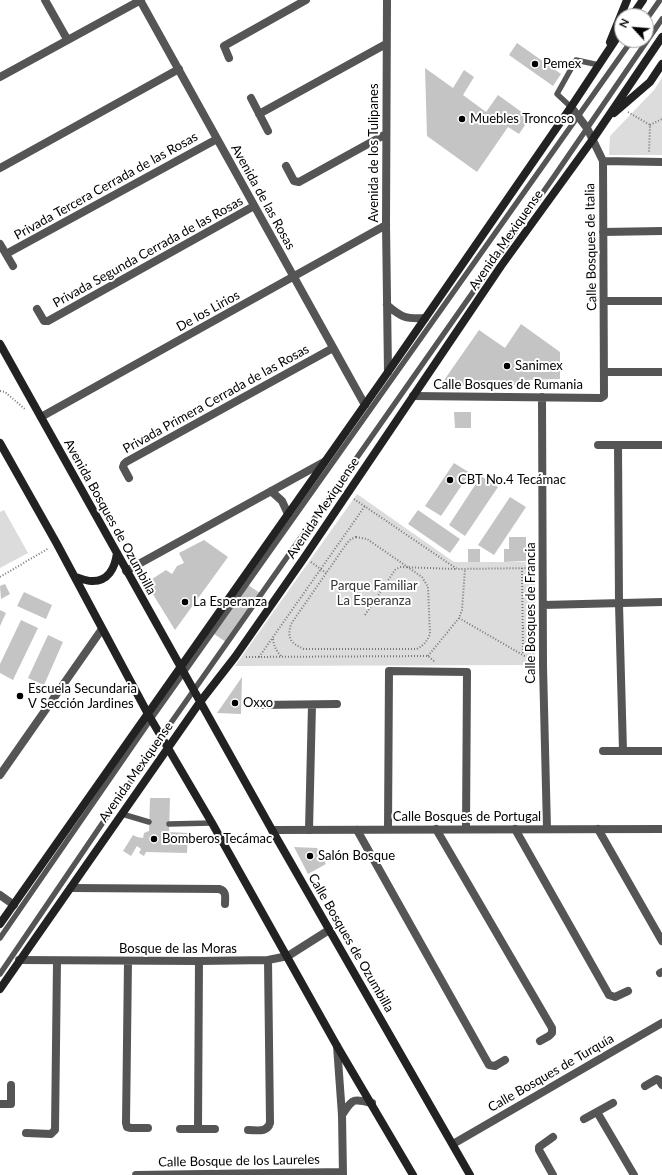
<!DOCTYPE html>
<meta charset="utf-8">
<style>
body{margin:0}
#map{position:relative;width:662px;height:1175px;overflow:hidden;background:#fff;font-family:Lato,sans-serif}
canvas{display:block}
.north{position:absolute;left:614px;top:8px;width:40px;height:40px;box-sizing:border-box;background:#fff;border:1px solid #999;border-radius:50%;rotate:296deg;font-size:11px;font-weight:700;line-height:16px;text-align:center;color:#000}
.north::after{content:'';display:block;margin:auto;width:14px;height:18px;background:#000;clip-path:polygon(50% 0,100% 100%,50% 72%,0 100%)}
</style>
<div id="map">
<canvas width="662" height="1175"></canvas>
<div class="north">N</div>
</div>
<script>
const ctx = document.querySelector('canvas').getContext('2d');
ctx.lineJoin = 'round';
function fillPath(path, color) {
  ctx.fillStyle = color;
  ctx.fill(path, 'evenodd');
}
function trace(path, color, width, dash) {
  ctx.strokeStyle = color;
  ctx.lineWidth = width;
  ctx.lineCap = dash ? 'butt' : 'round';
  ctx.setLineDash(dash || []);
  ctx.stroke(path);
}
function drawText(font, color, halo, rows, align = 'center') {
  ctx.font = font + ' Lato,sans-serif';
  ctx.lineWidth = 4;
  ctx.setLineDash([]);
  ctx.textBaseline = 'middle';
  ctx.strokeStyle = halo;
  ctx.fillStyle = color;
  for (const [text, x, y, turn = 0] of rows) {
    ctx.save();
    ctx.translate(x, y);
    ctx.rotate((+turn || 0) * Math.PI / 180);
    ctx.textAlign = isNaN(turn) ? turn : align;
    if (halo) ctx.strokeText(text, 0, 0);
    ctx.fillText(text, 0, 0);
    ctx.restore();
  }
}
fillPath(new Path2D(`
 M662,78V155H609L610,136L654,90Z
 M357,494L454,562H535V665L235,666Z
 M4,510L28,553L0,568V512Z`), '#dcdcdc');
fillPath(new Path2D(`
 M517,43L561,74L553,86L509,55Z
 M425,68L453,88L464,70L474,77L463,95L486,112L498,95L530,118L519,134L508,127L477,172L427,136Z
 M521,324L560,352V379L524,380L520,385L440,386L479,330L505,348Z
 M454,412H471V428H455Z
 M454,463L470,473L441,516L425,506Z
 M481,476L498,487L465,536L449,525Z
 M510,497L526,507L494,555L478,545Z
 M418,510L460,539L450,553L408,524Z
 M509,537H526V561L504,562V549H509Z
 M204,540L228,557L175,630L146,583L166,570L172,574L177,566L184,563L179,553Z
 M468,549H480V562H468Z
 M5,584L10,594L1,599L0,586Z
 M248,585L260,593L226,642L214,634Z
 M24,592L52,605L46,619L17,606Z
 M0,610L6,613L0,626Z
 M21,620L38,628L13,680L0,673V664Z
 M48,635L63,642L44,685L28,678Z
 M242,677L241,714L217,713Z
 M150,798H170L169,832L188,833L187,853L146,852L144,856L139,853L141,849L137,846L131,856L123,851L133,835L137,837L143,838L144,833L149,831Z
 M294,847L317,848L326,864L308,874Z`), '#c4c4c4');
trace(new Path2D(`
 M628,112L650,125L649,153
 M650,125L662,119
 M0,391L5,392L26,410
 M354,499L457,569L535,568
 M356,537L367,539L422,577L428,587L430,634C427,641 424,645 417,649H304C290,643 287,638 291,624L347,543L351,539Z
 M311,562L326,573
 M522,568L523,655
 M0,577L49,548
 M365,615L395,570L400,567L456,569
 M459,618L535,662
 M523,628L533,627
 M273,639C274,646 276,651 282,657
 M428,656L459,618L462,610L465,569
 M246,657L428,656L435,662
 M259,657L365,506`), '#777', 2, [1, 2]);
trace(new Path2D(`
 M646,20L660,0
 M571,107L557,94L576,60L599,65
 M122,814L149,822
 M169,824L212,823
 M0,938L151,719L632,40
 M0,974L161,737L553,178L662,19`), '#555', 5.5);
trace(new Path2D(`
 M45,0L67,39
 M140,0L365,405
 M387,0L386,225L388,372
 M229,58L224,46L306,0
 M0,77L141,0
 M251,98L268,131
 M259,114L386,44
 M603,161L662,162
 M286,166L294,181L299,182L386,134
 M0,168L179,69
 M603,232L662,231
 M0,244L13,266
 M6,254L217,139
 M604,301H662
 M387,305C402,318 406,319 425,318
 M37,309L44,321H48L254,206
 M604,372H662
 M413,396L601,398L604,396L603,161L587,128L571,107
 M542,397L543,666L547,829
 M41,417L386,225
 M598,445H662
 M618,445L619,604L623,751
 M129,478L123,467L124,464L126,462L333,348
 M271,491L282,501L288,514
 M126,571L324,462
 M543,605L662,602
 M259,705L337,704
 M603,751H662
 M0,775L102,629
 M388,829L389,671L467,672L466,829
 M436,829L552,1028V1033L549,1036L540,1041
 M515,829L609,995L615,997L628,991
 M598,829L662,941
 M309,830L312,705
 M357,830L489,1065L495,1066L505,1060
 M71,888L219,889C227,891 225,897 225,904
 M0,895L14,905
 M19,960L199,961L268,960L288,956L329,930
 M128,961L126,1123L127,1127L131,1128H148
 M660,973L662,972
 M337,1046L342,1115L343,1175
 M645,1086L657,1079L659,1080L662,1085
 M0,1104H11V1085
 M597,1112L634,1175
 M342,1115C353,1099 352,1098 372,1103
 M584,1119L613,1103
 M198,1128L199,961
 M180,1129H215
 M248,1130C257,1130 267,1133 270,1123L268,960
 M26,1133L51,1134L55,1130L57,961
 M553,1137L539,1147V1150L553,1175
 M453,1144L662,1023
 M136,1175L343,1172`), '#555', 8);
trace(new Path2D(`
 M272,830L662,829`), '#555', 8);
trace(new Path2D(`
 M632,16L643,0
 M610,42L627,0
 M614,113L650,82L662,64
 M0,344L272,830L470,1175
 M0,443L57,544L148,714L212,823L337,1046L413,1175
 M75,577C80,578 86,581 91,581C108,582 115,568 117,553
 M0,924L388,372L571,107L622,30
 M0,989L200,702L235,657L304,558L501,266L593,139L662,37`), '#222', 8);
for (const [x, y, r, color] of [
 [535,64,4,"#000"],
 [462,119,4,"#000"],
 [507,366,4,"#000"],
 [450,480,4,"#000"],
 [185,602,4,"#000"],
 [20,696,4,"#000"],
 [235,703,4,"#000"],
 [154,839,4,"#000"],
 [310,856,4,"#000"]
]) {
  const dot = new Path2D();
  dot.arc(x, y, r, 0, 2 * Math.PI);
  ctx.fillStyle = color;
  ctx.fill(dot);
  trace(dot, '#fff', 1.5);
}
drawText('13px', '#000', '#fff', [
 ["Pemex",543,64],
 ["Muebles Troncoso",470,119],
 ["Sanimex",515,366],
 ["CBT No.4 Tecámac",458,480],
 ["La Esperanza",193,602],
 ["Escuela Secundaria",28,689],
 ["V Sección Jardines",28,704],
 ["Oxxo",243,703],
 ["Bomberos Tecámac",162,839],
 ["Salón Bosque",318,856]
], 'left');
drawText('13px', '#000', '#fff', [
 ["Avenida de los Tulipanes",374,153,-90],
 ["Privada Tercera Cerrada de las Rosas",106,186,-29],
 ["Avenida de las Rosas",263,197,61],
 ["Avenida Mexiquense",506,240,-55],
 ["Calle Bosques de Italia",591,247,-91],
 ["Privada Segunda Cerrada de las Rosas",148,252,-29],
 ["De los Lirios",208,311,-29],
 ["Calle Bosques de Rumania",508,385],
 ["Privada Primera Cerrada de las Rosas",216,399,-29],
 ["Avenida Mexiquense",323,508,-56],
 ["Avenida Bosques de Ozumbilla",110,517,61],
 ["Calle Bosques de Francia",531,613,-90],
 ["Avenida Mexiquense",136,772,-55],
 ["Calle Bosques de Portugal",467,817],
 ["Calle Bosques de Ozumbilla",351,943,60],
 ["Bosque de las Moras",178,949],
 ["Calle Bosques de Turquía",551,1073,-30],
 ["Calle Bosque de los Laureles",239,1161,-1]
]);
drawText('13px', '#333', '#fff', [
 ["Parque Familiar",374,586],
 ["La Esperanza",374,601]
]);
</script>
